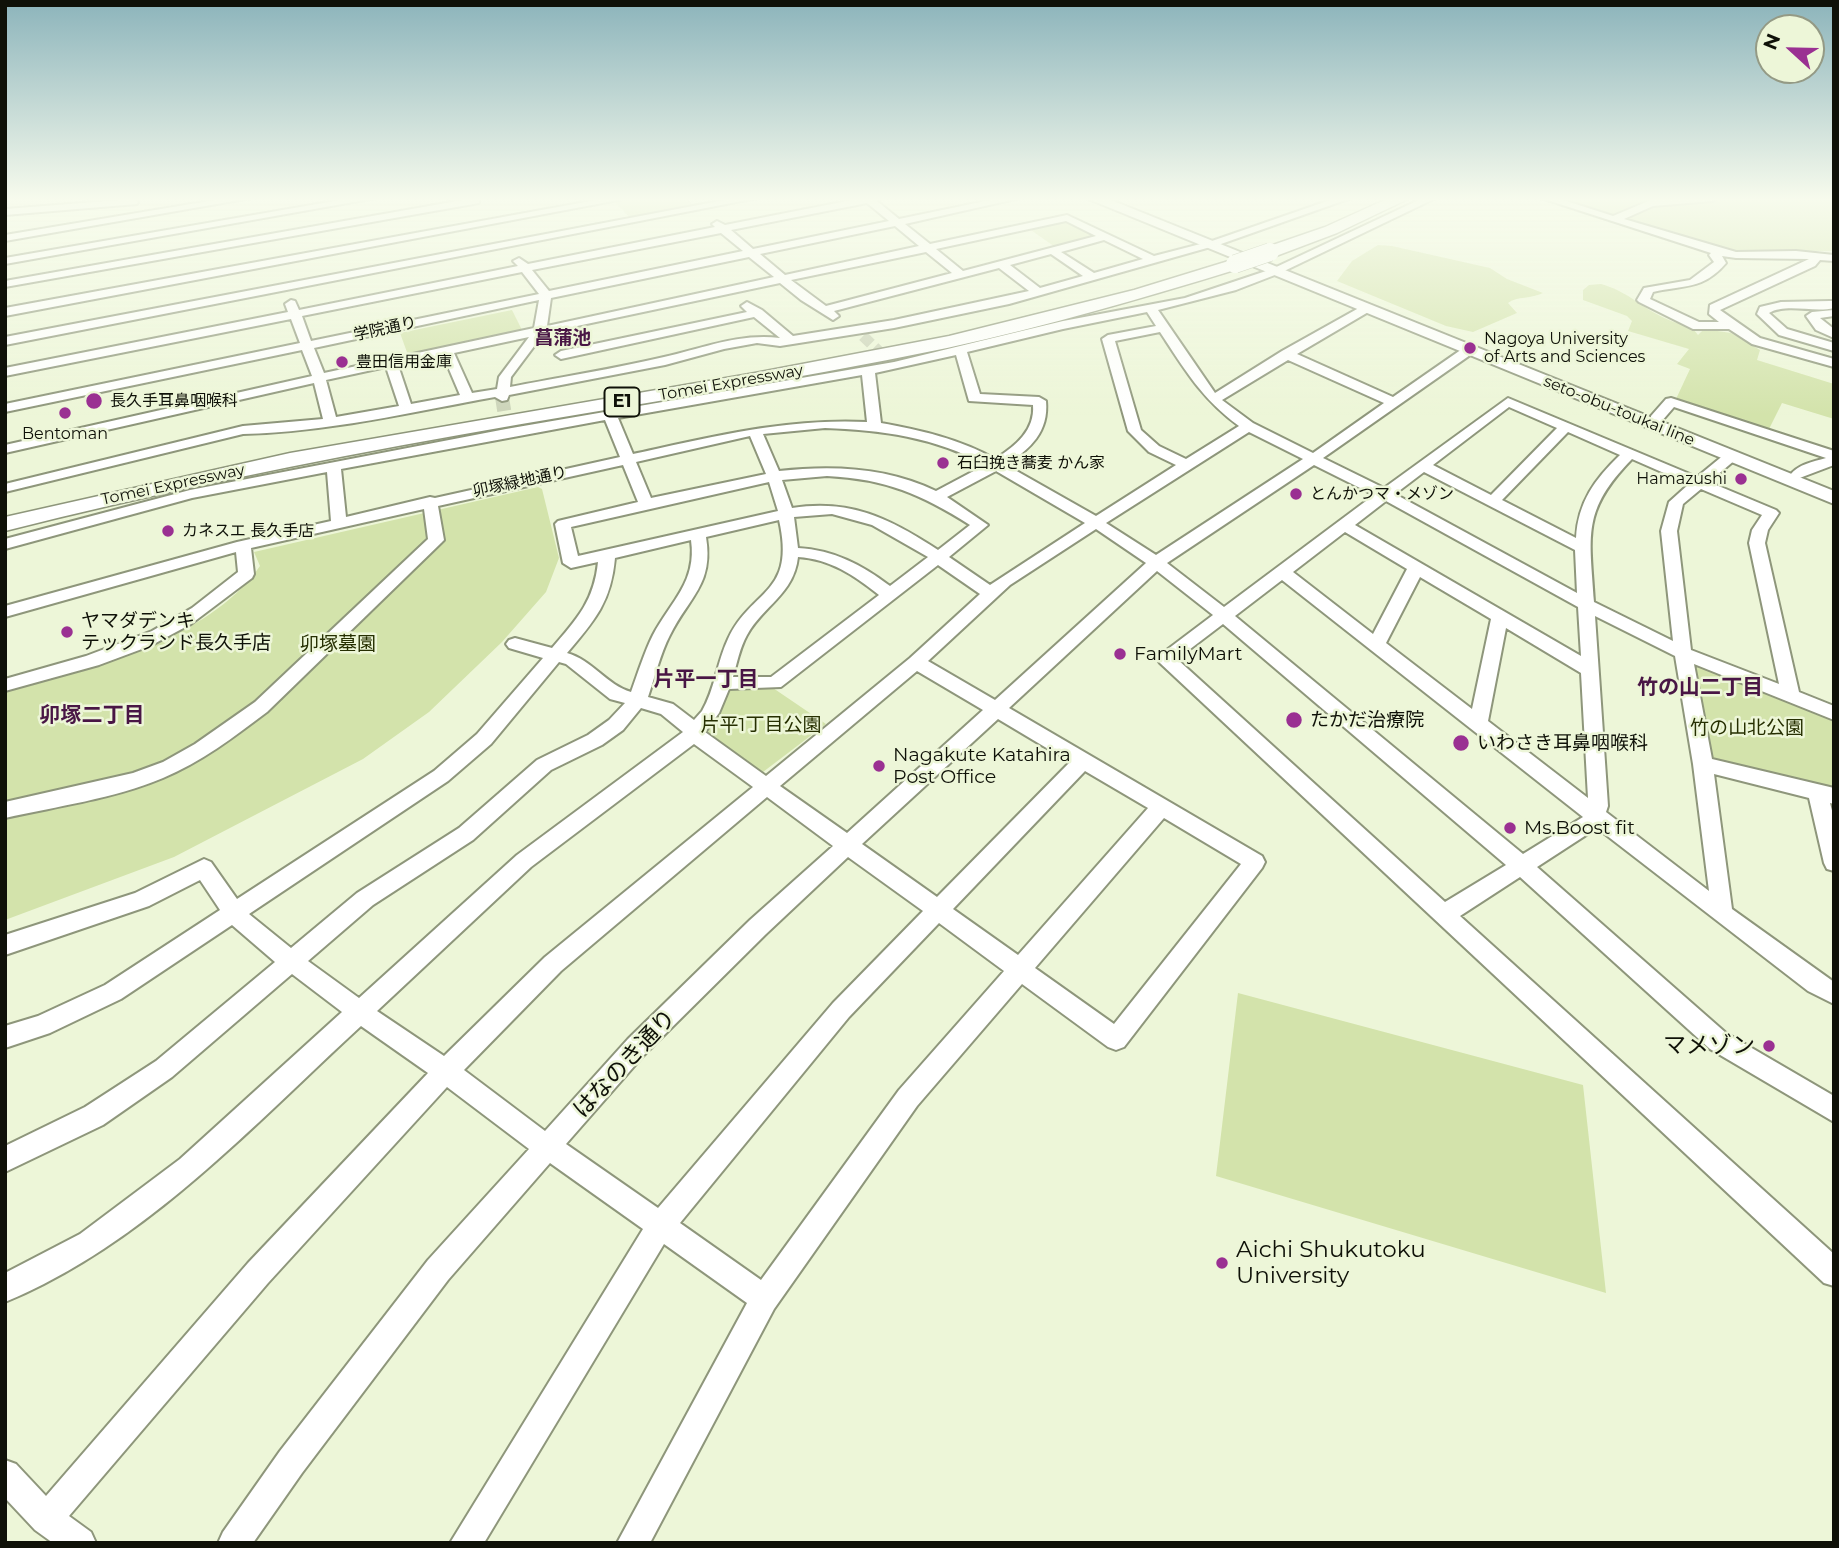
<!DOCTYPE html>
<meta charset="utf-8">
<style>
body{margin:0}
#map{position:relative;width:1839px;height:1548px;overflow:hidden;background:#edf6d8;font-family:Montserrat,sans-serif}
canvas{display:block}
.frame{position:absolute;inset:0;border:7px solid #0f1108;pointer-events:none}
.north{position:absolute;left:1755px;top:14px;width:70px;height:70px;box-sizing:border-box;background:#edf6d8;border:2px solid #949a85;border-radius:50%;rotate:292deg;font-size:19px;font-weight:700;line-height:28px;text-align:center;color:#0f1108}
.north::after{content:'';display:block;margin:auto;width:24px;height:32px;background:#9a3092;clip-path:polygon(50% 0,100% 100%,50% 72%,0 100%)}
</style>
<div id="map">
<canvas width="1839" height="1548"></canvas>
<div class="frame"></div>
<div class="north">N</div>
</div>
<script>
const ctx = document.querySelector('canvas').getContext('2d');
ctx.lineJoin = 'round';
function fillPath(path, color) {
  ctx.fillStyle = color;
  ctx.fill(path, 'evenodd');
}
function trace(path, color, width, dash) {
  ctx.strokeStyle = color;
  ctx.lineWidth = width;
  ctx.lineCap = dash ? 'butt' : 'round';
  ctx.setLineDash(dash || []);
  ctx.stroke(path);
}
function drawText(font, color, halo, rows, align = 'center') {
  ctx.font = font + ' Montserrat,"Noto Sans JP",sans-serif';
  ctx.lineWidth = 5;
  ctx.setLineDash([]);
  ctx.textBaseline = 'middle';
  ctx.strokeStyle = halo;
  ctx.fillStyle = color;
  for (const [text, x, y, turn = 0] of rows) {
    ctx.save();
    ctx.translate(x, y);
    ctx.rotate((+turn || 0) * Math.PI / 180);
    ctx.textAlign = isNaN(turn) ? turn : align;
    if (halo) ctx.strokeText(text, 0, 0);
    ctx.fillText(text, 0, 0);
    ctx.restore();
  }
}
fillPath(new Path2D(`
 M629,198H685L693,205L631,219L615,202Z
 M1553,198H1834V251L1751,252L1722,249Z
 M1066,219L1100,236L1055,247L1028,228Z
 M1378,245L1392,246L1490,268L1507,279L1543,293C1532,299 1517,296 1508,303L1517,313L1473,332L1446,326L1337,281L1352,261Z
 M1601,284C1628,291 1644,310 1669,320C1680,325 1692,325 1698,335L1704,329L1731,333L1760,350L1757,360L1834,384V419L1782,403L1769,429L1676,399L1690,369L1677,364L1689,349L1628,331L1632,321L1627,316L1583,300V290L1589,285Z
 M512,310L522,330L408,355L400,333Z
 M538,487L542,489L559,558L546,592L502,642L429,712L363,759L174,857L5,920V691C90,667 207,642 260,566L254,552Z
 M1694,663L1834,718V791L1709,761Z
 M729,688H773L826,724L763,772L706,732L720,714Z
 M1238,993L1583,1085L1606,1293L1216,1176Z`), '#d3e3ab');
trace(new Path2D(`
 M863,336L890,362`), '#ccd4b9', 11, [11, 5]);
trace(new Path2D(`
 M888,360L891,363
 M502,397L507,428`), '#ccd4b9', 14, [14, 7]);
const minor = new Path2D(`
 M227,198H251L5,241V235Z
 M352,198H376L5,264V258Z
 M474,198L479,199V203L5,287V281Z
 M607,198H629L5,316V308Z
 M735,198H757L5,345V337Z
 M862,198H883L877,201L899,219L1000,198H1020L905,224L930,244L1067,215L1154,256L1212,241L1336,198H1351L1221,244L1009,304L894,328L780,346L757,343L724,349L665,365L509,395L507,400L502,401L495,397C412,412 328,432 243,434L5,492V484L243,426L323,419L314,383L5,453V445L312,376L302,350L5,412V404L300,343L291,319L5,376V368L288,312L285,304L291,300L295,301L299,310L518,266L513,261L519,258L528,264L715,227L712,224L717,221L725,225ZM867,203L889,221L753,249L731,230ZM1066,221L1096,236L963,271L936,249ZM895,226L919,246L785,275L760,254ZM721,233L743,251L549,291L532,270ZM1104,240L1143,259L1094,273L1061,252ZM926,252L952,273L826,306L791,280ZM1051,254L1083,276L1040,288L1010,265ZM749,257L774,277L547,326L551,298ZM999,268L1029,291L894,320L793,336L762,310L747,302L741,306L747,312L561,351L555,355L561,359L754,317L780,338C739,333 704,348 664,357C613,369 561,377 510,387L511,377L544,333L780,283L801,300L833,320L839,316L834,311ZM522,272L539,294L311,341L302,316ZM539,300L534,328L324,373L314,348ZM529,337L499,377L497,389L472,393L454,353ZM443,355L460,395L411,404L398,365ZM386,367L399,406L336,417L326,380Z
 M1423,198H1436L1280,273L1236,290L1158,310L1215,393L1282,351L1366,304L1372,308L1370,311L1297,354L1393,397L1465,347H1473V353L1323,458L1384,488L1508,398L1697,477L1725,454H1735V460L1709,482L1776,510L1779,513L1768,530L1765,543L1799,692L1834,706V720L1694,664L1712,759L1834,788V804L1830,803L1834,818V871L1827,869L1824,863L1809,798L1714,774L1732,909L1834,982V1004L1808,991L1597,828L1537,867L1726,1033L1834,1096V1122L1710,1049L1520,877L1460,916L1834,1254V1286L1824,1283L1160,663L1157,659L1160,655L1213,615L1157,571L1009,708L1262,856L1265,862L1262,868L1124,1047L1116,1050L1108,1047L1022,984L917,1106L774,1309L650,1543H617L747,1303L664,1244L484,1543H450L643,1229L550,1163L448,1280L302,1473L253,1543H218L223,1532L280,1451L428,1260L529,1149L447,1087L268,1283L69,1516L91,1532L96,1543H53L35,1530L5,1498V1460L16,1464L46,1496L248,1263L428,1073L361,1026C252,1126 145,1244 5,1302V1273L80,1234L180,1159L342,1012L292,974L172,1077L103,1125L5,1172V1146L85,1107L156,1061L275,962L232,925L121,999L50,1033L5,1048V1026L38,1016L105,985L220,910L200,880L149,906L5,955V935L135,893L204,859L211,862L237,899L434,771L477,734L543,658L509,648L506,644L509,640L515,638L552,648C577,619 594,601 598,562L571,568L563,563L555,524L558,521L638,502L623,465L438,506L444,540L441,543L267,712C234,737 201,762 163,778C113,799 58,806 5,818V802L133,773L163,762L195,744L255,702L428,539L424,509L251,548L254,574L252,578L191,624L150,646L99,665L5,691V679L86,656L152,631L192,608L238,572L236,552L5,617V606L237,542L331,521L327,472L192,498L5,549V539L190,490L506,429L894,362L1063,321L1185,298L1272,269ZM1147,312L1156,326L1108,335L1102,339L1128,431L1149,452L1176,465L1096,516L1006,465C1030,449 1049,432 1046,401L1039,397L980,394L967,352L1063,329ZM1160,332C1185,370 1202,399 1239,426L1186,459L1159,446L1141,430L1115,341ZM956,355L969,401L1033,405C1035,430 1016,446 995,459C960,439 920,430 881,423L875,373ZM1288,360L1384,403L1313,453L1253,423L1222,400ZM862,375L867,422C786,418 711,437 633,454L618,418ZM1509,407L1557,428L1491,495L1433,465ZM605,420L620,457L435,498L430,497L346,517L341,469ZM825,428C880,430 936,437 985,465L936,491C887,467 832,465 779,471L763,434ZM1249,432L1303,459L1156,555L1106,523ZM1568,432L1620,455C1595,479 1578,502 1576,538L1502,500ZM750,436L766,474L651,498L636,462ZM1632,459L1689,484L1669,502L1661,531L1673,641L1594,602C1590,535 1581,511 1632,459ZM1314,465L1374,495L1224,607L1167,563ZM996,471L1085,523L990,585L949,557L988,525L947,497ZM1424,472L1575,550L1577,593L1395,494ZM827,476C886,479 921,494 970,525L938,550C889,518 851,499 792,508L782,480ZM769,482L778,511L578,556L571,527ZM1701,489L1762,515L1752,530L1749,543L1779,684L1691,650L1677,531L1683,504ZM1386,501L1578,607L1581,656L1355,525ZM832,514L872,525L928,557L890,586C862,565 834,550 798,548L794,517ZM779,520C796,595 752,588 728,639C717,662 715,689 702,711L694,720L673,704L648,697C655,677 660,654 670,635C689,597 714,584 706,537ZM1096,529L1146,563L995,700L928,661L1010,585ZM1345,532L1407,569L1373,634L1293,572ZM691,540C697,582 671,601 653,635C644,653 638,673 631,692C607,685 592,660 567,653C595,620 611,602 615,558ZM798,557C830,559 854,575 879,595L771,677H733C737,663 740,647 747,635C763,606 794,594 798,557ZM938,565L980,594L910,658L766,776L705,732L719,713L729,689L781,687ZM1420,577L1491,619L1472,709L1386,643ZM1282,580L1583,817L1523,854L1235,616ZM1595,616L1675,656L1693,764L1709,891L1606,812L1608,806ZM1223,624L1506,865L1445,902L1177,659ZM1506,628L1581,673L1588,798L1488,721ZM559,662L566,664L610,699L625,703L609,720L588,735L537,760L459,828L357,893L291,948L249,914L448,781L491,744ZM917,671L983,710L847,833L780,786ZM641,708L661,714L683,732L517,855L359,998L308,961L373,905L473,840L551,770L602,745L623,730ZM998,719L1070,762L937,897L862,844ZM694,744L753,787L545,957L444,1056L377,1011L531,867ZM1085,771L1148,808L1018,955L953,909ZM767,797L833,846L750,920L628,1039L545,1131L464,1070L561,971ZM1164,818L1241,864L1114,1024L1035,968ZM848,857L923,911L833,1003L658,1208L566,1144L644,1055L766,934ZM939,923L1004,971L899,1090L761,1280L680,1223L849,1017Z
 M1541,198H1557L1613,216L1651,200L1717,198L1712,201L1653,206L1624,219L1736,252L1796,251L1834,255V261L1820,260L1815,266L1720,310L1760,338L1834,359V367L1752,344L1729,329H1693L1639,302L1637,300L1644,288L1690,280L1714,262L1709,255L1711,253ZM1722,256L1736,258L1809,259L1710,305L1709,314L1719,322H1699L1650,299L1653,292C1684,285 1703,290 1726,263Z
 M133,199L138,202L137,204L5,215V209Z
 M1830,301H1834V308C1814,313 1786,303 1769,313L1787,329L1834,343V351L1779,335L1757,314L1760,307L1781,302Z
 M1834,310V316L1820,318L1834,329V338L1816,330L1806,316L1812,312Z
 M1671,398L1834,451V465L1797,479L1790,475C1799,464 1812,462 1826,458L1674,407L1661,422H1651V416L1666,399Z`);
const major = new Path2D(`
 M1086,198H1106L1834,491V504Z`);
const highway = new Path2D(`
 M1389,198H1410L1337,233L1276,256L1270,257L1262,252L1264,248L1325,227Z
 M1235,259L1244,264L1241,268C1144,298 1047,326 947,348C785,382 622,406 459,435C307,462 155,493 5,531V517L290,453L755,373L949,336L1134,290Z`);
trace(minor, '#8e967b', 4);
trace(major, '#8e967b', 4);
trace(highway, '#8e967b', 3);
fillPath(minor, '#fff');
fillPath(major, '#fff');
fillPath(highway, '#fff');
const highwayBridge = new Path2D(`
 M1235,264L1270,252`);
trace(highwayBridge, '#8e967b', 19, []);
trace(highwayBridge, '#fff', 18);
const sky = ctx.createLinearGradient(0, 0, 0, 415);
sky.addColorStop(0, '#8cb4bb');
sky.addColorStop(0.48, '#f7fbed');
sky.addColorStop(1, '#f7fbed00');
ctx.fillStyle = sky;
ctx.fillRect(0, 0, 1839, 415);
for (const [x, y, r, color] of [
 [1470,348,7,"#9a3092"],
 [342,362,7,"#9a3092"],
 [94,401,9,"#9a3092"],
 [65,413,7,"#9a3092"],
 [943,463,7,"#9a3092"],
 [1741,479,7,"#9a3092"],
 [1296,494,7,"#9a3092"],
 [168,531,7,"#9a3092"],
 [67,632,7,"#9a3092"],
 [1120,654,7,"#9a3092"],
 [1294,720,9,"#9a3092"],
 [1461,743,9,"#9a3092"],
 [879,766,7,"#9a3092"],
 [1510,828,7,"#9a3092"],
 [1769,1046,7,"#9a3092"],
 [1222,1263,7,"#9a3092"]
]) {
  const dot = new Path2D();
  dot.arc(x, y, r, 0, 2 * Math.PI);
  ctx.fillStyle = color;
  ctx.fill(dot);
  trace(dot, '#edf6d8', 2.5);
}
drawText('16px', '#0f1108', '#edf6d8', [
 ["学院通り",385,329,-12],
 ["Tomei Expressway",731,383,-10],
 ["seto-obu-toukai line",1619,411,22],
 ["卯塚緑地通り",520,482,-12],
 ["Tomei Expressway",173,485,-12]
]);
drawText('16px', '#0f1108', '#edf6d8', [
 ["Nagoya University",1484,339],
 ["of Arts and Sciences",1484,357],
 ["豊田信用金庫",356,362],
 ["長久手耳鼻咽喉科",110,401],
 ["Bentoman",65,434,"center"],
 ["石臼挽き蕎麦 かん家",957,463],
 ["Hamazushi",1727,479,"right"],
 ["とんかつマ・メゾン",1310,494],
 ["カネスエ 長久手店",182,531]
], 'left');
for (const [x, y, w] of [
 [622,402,35]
]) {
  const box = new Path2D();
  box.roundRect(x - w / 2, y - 14.5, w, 29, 5);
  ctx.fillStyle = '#edf6d8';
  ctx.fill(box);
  trace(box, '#0f1108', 2);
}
drawText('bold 18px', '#0f1108', null, [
 ["E1",622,402]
]);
drawText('bold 19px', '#491645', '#edf6d8', [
 ["菖蒲池",563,338]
]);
drawText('19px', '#0f1108', '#edf6d8', [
 ["ヤマダデンキ",81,621],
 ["テックランド長久手店",81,643],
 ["FamilyMart",1134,654],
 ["たかだ治療院",1310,720],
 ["いわさき耳鼻咽喉科",1477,743],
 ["Nagakute Katahira",893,755],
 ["Post Office",893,777],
 ["Ms.Boost fit",1524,828]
], 'left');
drawText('19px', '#262f01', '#edf6d8', [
 ["卯塚墓園",338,644],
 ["片平1丁目公園",761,725],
 ["竹の山北公園",1747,728]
]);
drawText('bold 21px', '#491645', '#edf6d8', [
 ["片平一丁目",706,680],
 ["竹の山二丁目",1700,688],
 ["卯塚二丁目",92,716]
]);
drawText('23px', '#0f1108', '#edf6d8', [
 ["マメゾン",1755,1046],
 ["Aichi Shukutoku",1236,1250,"left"],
 ["University",1236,1276,"left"]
], 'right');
drawText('23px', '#0f1108', '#edf6d8', [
 ["はなのき通り",625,1064,-47]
]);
</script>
